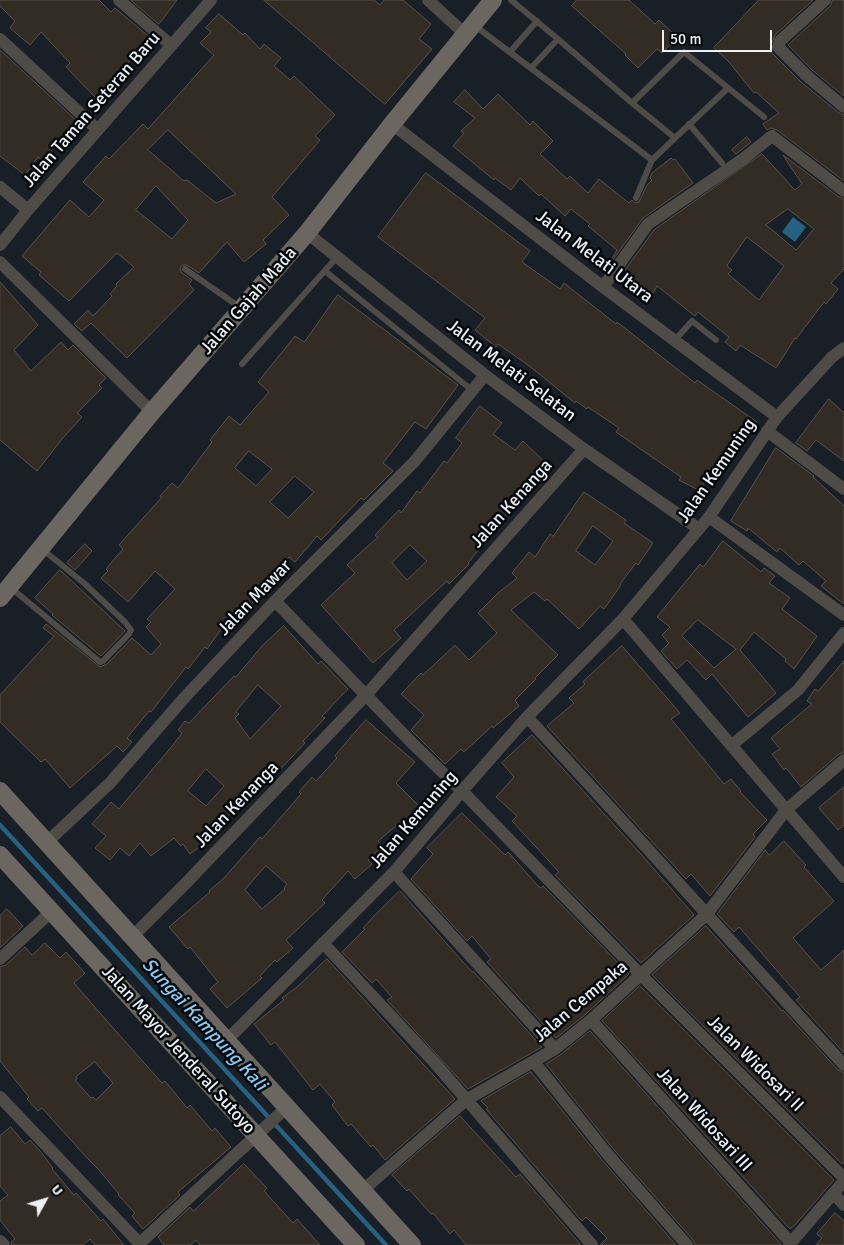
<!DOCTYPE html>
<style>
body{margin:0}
#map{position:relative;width:844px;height:1245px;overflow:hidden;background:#191f26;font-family:Signika,sans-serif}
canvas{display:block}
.north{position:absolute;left:20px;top:1175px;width:50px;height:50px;-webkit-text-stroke:4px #06090c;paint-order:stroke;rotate:51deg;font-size:14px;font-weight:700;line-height:20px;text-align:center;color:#ebf0f5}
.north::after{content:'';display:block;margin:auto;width:18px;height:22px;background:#ebf0f5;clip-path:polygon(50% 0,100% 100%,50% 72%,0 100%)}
.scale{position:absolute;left:662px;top:30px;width:110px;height:22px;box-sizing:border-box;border:2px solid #ebf0f5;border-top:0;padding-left:6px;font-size:15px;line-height:18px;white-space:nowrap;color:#ebf0f5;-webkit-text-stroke:4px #06090c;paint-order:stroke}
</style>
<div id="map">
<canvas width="844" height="1245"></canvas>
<div class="north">U</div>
<div class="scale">50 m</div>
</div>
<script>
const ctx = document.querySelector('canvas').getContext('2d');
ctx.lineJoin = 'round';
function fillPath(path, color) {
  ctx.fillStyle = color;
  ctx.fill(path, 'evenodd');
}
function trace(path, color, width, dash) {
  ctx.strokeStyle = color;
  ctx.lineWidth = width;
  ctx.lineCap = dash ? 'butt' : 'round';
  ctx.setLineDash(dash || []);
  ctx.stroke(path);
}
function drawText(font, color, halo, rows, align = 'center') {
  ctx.font = font + ' Signika,sans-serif';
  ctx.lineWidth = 5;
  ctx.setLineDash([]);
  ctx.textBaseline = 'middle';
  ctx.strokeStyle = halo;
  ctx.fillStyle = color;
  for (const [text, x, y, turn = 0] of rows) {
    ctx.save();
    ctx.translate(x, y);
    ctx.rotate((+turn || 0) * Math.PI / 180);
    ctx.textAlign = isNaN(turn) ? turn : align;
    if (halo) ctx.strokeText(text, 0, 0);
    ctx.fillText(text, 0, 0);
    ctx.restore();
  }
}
fillPath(new Path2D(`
 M793,217L806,227L795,242L782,232Z`), '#266182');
trace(new Path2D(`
 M0,825L386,1245`), '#266182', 4.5);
const building = new Path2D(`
 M0,0H99L111,12L115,8L153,40L118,72L123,76L103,95L100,92L95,97L66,67L70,63L41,32L30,45L10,28L15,21L0,6Z
 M131,0H177L159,24Z
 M264,0H374L380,5L384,0H403L431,24L419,39L432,49L385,104Z
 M577,0H629L655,24L659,20L677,37L662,53L657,49L638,68L625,55L626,54L572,6Z
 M759,0H813L775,35L770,48L772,53L801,82L839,113L844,115V181L777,130L771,128L767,130L763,124L779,113L756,92L754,93L728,61L714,48Z
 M833,0H844V96L812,70L788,45L830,6Z
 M219,14L243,35L245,33L260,49L264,44L281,58L274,66L290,80L294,76L335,115L315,136L320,140L315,146L272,197L289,215L263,240L266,244L244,262L227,242L199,273L187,265H182L180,268L181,272L192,280L189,284L194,290L127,358L91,323L82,331L74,324L88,310L93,316L112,296L110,294L117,286L116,284L134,267L117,253L69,301L39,275L41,272L22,256L70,200L89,217L104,200L83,182L106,156L109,159L143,124L148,129L214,55L200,43L211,32L206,28ZM168,130L236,194L216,203L187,180L184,181L148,150ZM156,186L188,220L172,239L136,210Z
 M0,50L77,121L54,147L51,151L52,153L44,162L38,157L25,175L0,156Z
 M465,90L483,109L498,94L530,125L533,121L553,141L540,154L567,179L570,176L588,193L599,179L629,203L632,200L635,203L639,202L647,185L652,180L650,178L652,173L671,158L673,160L675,159L693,183L643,218L612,261L611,260L617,250L588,226L590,224L571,209L565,216L541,194L539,196L520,178L511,190L495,178L494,180L453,146L464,133L461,131L475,118L454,102Z
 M747,137L751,142L736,154L732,150Z
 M762,154L795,190L802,184L783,155L839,197L844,199V269L831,283L838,289L826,304L824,302L796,339L795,338L776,368L740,345L736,351L725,342L729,337L698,312L695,316L657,286L653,293L630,277L632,274L625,270L654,230ZM788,209L814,229L796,250L766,225ZM747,237L784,266L759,300L728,274L732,270L727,266Z
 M426,173L530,251L522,262L560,289L564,283L616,324L617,322L695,383L697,380L757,422L732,458L728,456L717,472L711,468L700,491L679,480L681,477L616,432L619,428L588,407L587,409L576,401L575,403L528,365L498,344L496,347L475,330L485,318L378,237Z
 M0,282L38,325L14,350L31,371L61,342L68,350L73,345L106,378L99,385L102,388L77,413L82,417L62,439L37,471L0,440Z
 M338,295L458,385L426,429L415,422L383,463L393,471L364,500L361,498L321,540L317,536L295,562L289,557L251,596L255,599L245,613L228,633L222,628L207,649L205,647L188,669L186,667L151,712L149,711L127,738L132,742L123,752L117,746L70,788L45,759L41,762L0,722V695L54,636L43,628L46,624L100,667L107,664L132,638L151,655L161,644L146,627L151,622L147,619L175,589L155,571L128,602L101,578L108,571L106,569L123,549L119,545L162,497L160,496L172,483L178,488L212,442L210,440L229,416L240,425L269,392L258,382L295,336L304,342ZM249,451L272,469L256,486L235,468ZM295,476L314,492L288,518L270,502Z
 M829,399L844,413V461L816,440L807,451L796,443Z
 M480,406L502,423L493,434L515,450L523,441L552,469L532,490L530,487L518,506L515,504L468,563L469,564L449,584L447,581L394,630L401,638L373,663L321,605L355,573L347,565L378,537L375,535L399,510L401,513L417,491L420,493L444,461L447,463L462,443L456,438ZM410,545L427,561L407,580L392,563Z
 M776,448L814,476L813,477L844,506V604L821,586L826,581L803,561L799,565L780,548L777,552L748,528L747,531L731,521Z
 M584,492L626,520L624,523L653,543L638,565L636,563L620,584L621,585L604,609L600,606L579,629L547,599L545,601L534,592L511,610L558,655L535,678L536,679L515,700L519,706L493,728L492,726L464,752L461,749L445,764L411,730L424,715L401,694L421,673L423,675L455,645L469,660L497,633L478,613L498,593L517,578L512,573L529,552L535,557L550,534L553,536ZM593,526L613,541L595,565L576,551Z
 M723,541L761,572L764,568L775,576L769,583L790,598L782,609L817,636L794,669L785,661L786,659L754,632L740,650L776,693L748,717L712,674L706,680L687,660L677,669L661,651L669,643L662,635L670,627L657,617L700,564L703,567ZM698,620L736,649L714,668L682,636Z
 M85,544L92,551L75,570L67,563Z
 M60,570L125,631L101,656L52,615L53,614L35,598Z
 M284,626L318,664L321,661L348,689L322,716L325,718L303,741L305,743L275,775L273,773L249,799L246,796L221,824L202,842L203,844L190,854L183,844L181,846L174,838L151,856L140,843L129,856L120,848L110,860L95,848L106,836L92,824L111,802L119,809L173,745L182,733L178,730L185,721L189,723L234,676L236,677L262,646ZM258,685L281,706L250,739L235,718L239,714L236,712ZM206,769L224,786L206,806L188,791Z
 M622,646L680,713L671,719L724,784L731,779L741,791L740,792L767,820L753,834L755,837L710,896L691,874L686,879L547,726L574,703L569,698L585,684L583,682Z
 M844,661V752L839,754L801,787L786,768L784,770L772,754L780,749L771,738L812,704L807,701L815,689L818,691Z
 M366,720L415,762L396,783L423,810L408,825L403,820L378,841L383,846L368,860L372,864L355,879L348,871L322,900L325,903L286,940L293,948L277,962L275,960L260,976L262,978L227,1008L210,989L218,982L190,947L188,949L169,927L210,892L209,891L224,878L260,837L262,839L301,794L299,792L312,777L316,781L337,758L335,756ZM266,866L287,884L284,888L285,889L262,909L245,890Z
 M532,735L640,853L694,915L641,963L555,875L559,872L512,821L517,816L496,797L514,777L502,763Z
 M844,787V825L838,830L819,808Z
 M462,813L505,855L508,852L538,886L541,888L543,886L629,974L586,1014L556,1038L487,962L491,959L472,936L467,941L411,879L433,854L427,848Z
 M784,841L806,865L804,867L834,901L793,938L821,970L844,950V1053L796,1000L800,997L739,927L734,932L717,914L765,850L769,855Z
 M400,891L471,971L474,972L542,1047L468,1089L387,1000L392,997L376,979L372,983L342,952L365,929L363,928L375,915Z
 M7,909L23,926L0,948V916Z
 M706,926L782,1011L783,1010L838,1070L844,1073V1162L842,1164L652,975Z
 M45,943L60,958L66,952L85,973L74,983L99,1012L162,1083L165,1081L187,1108L190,1105L212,1131L215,1128L231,1147L178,1192L180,1195L143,1229L132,1216L135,1213L118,1195L119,1194L98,1169L88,1159L42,1108L38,1111L27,1099L29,1097L0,1061V967L6,965L25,947L32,955ZM95,1062L113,1083L96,1100L93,1097L91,1098L75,1080L77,1079L76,1077Z
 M327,959L455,1099L385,1160L373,1145L371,1147L351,1124L348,1126L332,1105L335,1102L320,1084L313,1090L275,1042L271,1045L254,1024L284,1000L282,998L297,987Z
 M640,986L834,1180L795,1225L790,1229L602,1021Z
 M590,1031L781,1244V1245H695L693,1240L615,1151L546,1064L560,1055Z
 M531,1072L603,1161L676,1245H600L607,1238L586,1217L582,1221L486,1109L488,1108L481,1101Z
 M460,1116L516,1177L520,1174L581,1245H466L454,1230L450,1234L433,1213L431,1214L409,1189L407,1191L392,1175Z
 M11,1127L25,1144L30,1140L40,1151L53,1168L52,1169L74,1195L76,1193L101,1221L103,1219L124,1245H95L90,1239L83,1245H12L11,1242L15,1239L0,1220V1201L8,1195L0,1186V1136Z
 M244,1164L267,1188L264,1191L293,1223L297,1219L320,1245H200L196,1240L190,1245H164L158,1237L190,1207L193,1211Z
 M835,1213L844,1221V1245H816L822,1238L817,1234Z`);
fillPath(building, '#332c24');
trace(building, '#5a524a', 1);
trace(new Path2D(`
 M511,0L558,39
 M474,25L652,160
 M510,52L537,21
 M531,68L558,39L632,103L684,52L764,117
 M632,103L675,138L728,88
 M689,124L722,163
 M636,198L652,160L675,138
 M185,269L241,308
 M325,271L473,391
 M675,340L692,321L716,340
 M242,364L337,257
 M10,587L100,662L103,661L129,634L131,630L125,622L85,584L42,549`), '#4f4c48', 6);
trace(new Path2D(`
 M119,0L171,45
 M428,0L464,33
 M825,0L780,41L778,47L807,76L844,107
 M0,39L98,130
 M392,124L603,287L777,417
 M0,187L28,210
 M307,233L485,375L584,449L699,529
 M0,245L28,210L211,0
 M0,262L152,412
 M603,287L648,224L743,159L772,136L844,191
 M767,431L844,489
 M709,517L844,615
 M275,601L414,745L462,791L641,975L844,1178
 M623,619L844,877
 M527,717C634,832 738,950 844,1065
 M732,745L798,690L844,633
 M46,843L110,783L185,697L275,601L415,461L485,375
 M394,872L555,1049
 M132,937L188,881L366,695L584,449
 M323,943L435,1063L592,1245
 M0,959L52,911
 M591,1020L791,1243
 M227,1040L394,872L462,791L527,717L623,619L709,517L777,417L832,357L844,348
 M534,1062L609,1156L687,1245
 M0,1097L141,1245
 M363,1190L466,1100L555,1049L591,1020L706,915L786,810L844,760
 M834,1194L844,1205
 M0,1241L4,1245
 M138,1245L287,1107
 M789,1245L844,1181`), '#4f4c48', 12);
trace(new Path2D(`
 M0,598L152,412L307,233L392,124L493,0
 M0,791L412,1245
 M0,855L356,1245`), '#6b6660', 18);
drawText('18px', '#ebf0f5', '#06090c', [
 ["Jalan Taman Seteran Baru",92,110,-49],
 ["Jalan Melati Utara",594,257,37],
 ["Jalan Gajah Mada",249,301,-49],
 ["Jalan Melati Selatan",511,371,37],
 ["Jalan Kemuning",717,471,-55],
 ["Jalan Kenanga",512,504,-48],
 ["Jalan Mawar",255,598,-46],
 ["Jalan Kenanga",237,805,-46],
 ["Jalan Kemuning",414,820,-49],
 ["Jalan Cempaka",581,1002,-40],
 ["Jalan Mayor Jenderal Sutoyo",178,1050,48],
 ["Jalan Widosari II",755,1064,45],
 ["Jalan Widosari III",704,1120,48]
]);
drawText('italic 19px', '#8accf5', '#06090c', [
 ["Sungai Kampung Kali",204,1025,47]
]);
</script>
